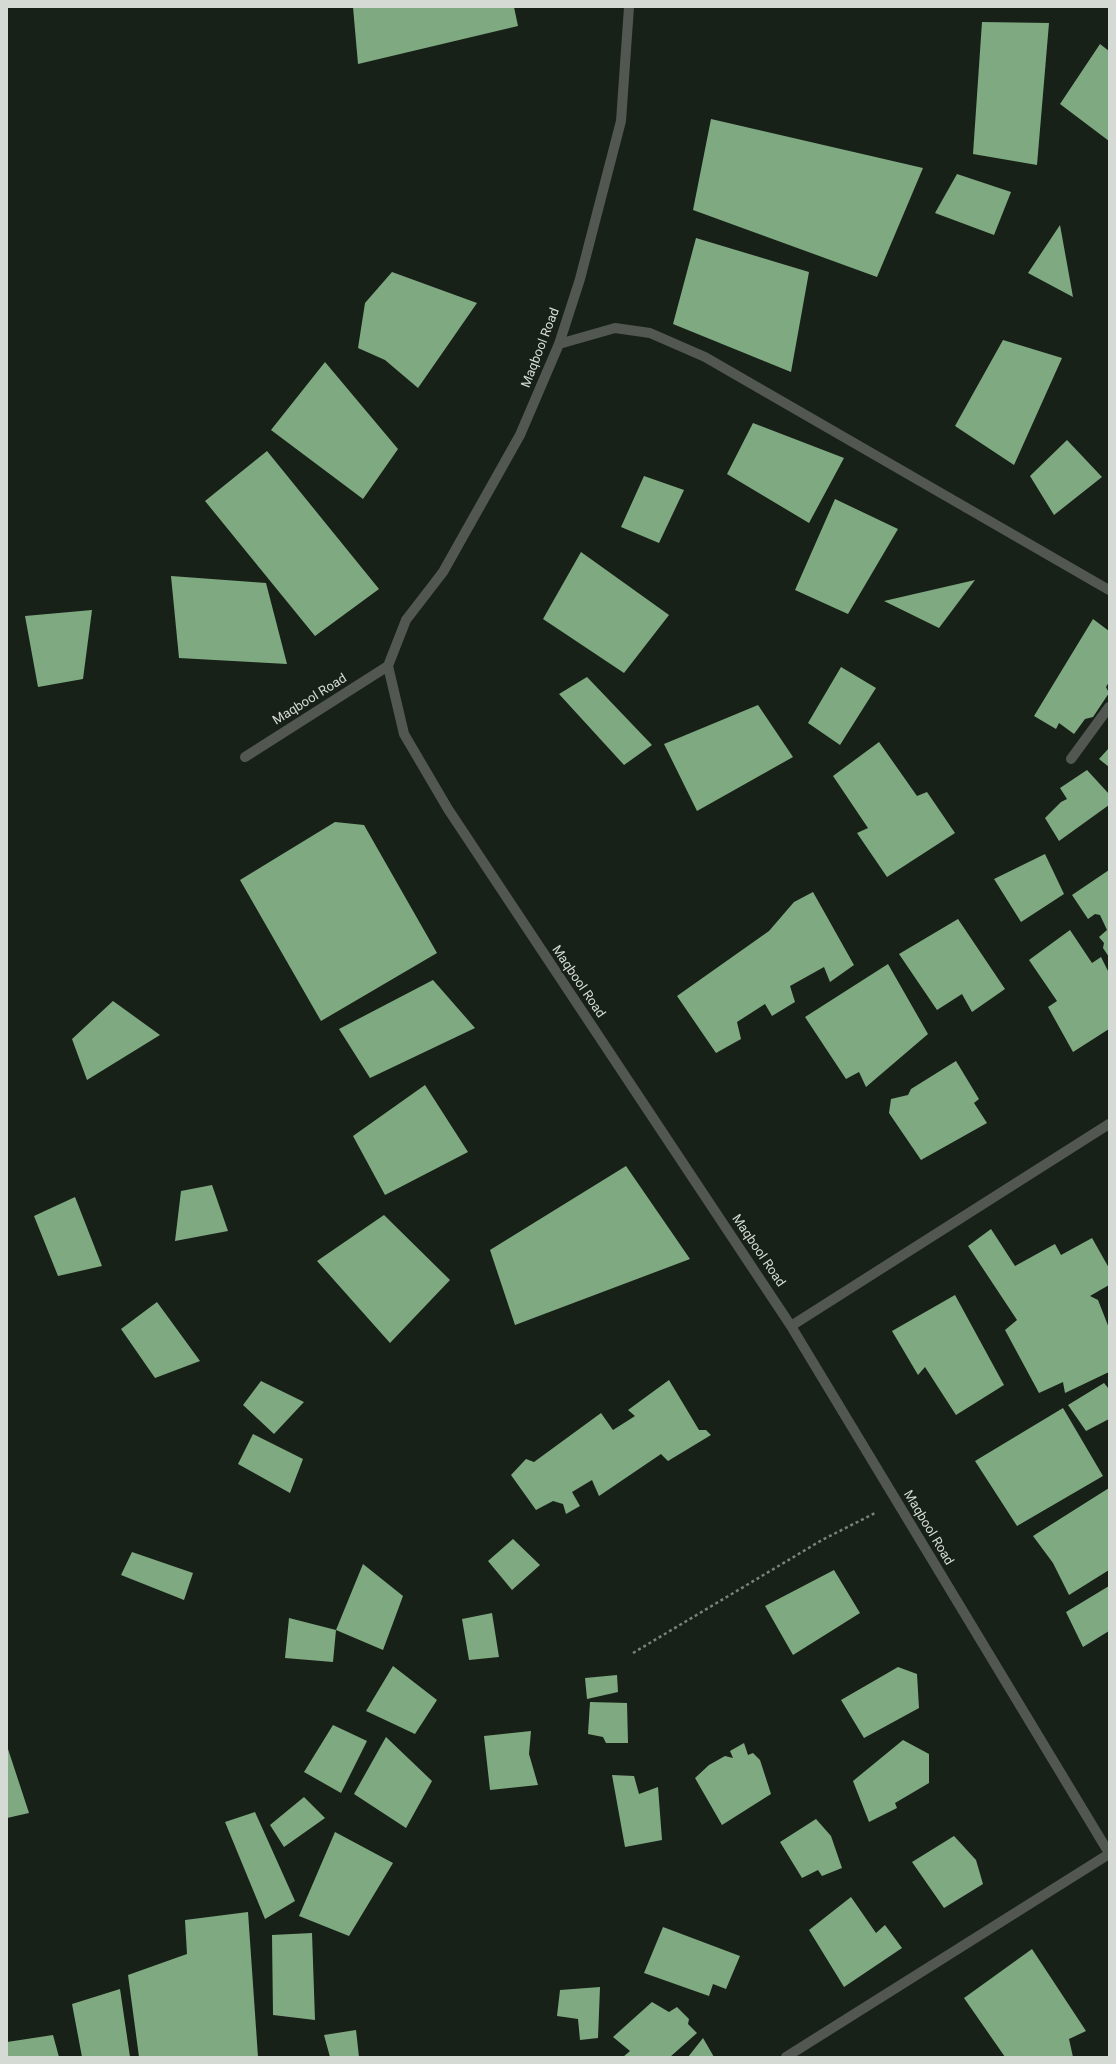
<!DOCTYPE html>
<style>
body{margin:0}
#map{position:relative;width:1116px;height:2064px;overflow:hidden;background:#182118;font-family:Roboto,sans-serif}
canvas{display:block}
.frame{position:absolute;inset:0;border:8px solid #d5dad5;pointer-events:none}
</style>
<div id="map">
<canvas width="1116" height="2064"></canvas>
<div class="frame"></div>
</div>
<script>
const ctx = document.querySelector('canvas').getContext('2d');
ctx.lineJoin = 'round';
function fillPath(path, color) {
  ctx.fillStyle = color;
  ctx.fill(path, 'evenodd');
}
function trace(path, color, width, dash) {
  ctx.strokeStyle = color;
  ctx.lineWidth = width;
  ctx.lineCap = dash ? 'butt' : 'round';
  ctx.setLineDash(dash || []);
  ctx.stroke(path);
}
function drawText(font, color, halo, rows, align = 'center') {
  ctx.font = font + ' Roboto,sans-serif';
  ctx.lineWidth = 4;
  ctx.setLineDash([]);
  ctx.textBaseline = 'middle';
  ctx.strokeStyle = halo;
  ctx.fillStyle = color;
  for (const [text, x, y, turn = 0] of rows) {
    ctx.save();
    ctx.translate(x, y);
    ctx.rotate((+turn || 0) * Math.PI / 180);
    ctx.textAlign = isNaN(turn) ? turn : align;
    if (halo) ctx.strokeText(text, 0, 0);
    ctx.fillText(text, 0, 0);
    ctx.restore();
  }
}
fillPath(new Path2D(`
 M353,7H514L518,26L358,64Z
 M982,22L1049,23L1037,165L973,154Z
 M1100,44L1109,51V141L1060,104Z
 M711,119L923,168L877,277L693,210Z
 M957,174L1011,192L994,235L935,213Z
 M1060,225L1073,297L1028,273Z
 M696,238L809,272L791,372L673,324Z
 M392,272L477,303L418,388L385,360L358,348L365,303Z
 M1003,340L1062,358L1014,465L955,426Z
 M325,362L398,449L363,499L271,430Z
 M753,423L844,458L809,523L727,474Z
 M1067,440L1102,477L1054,515L1030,476Z
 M267,451L379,589L315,636L205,501Z
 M644,476L684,490L659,543L621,527Z
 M835,499L898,529L848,614L795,590Z
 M581,552L669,615L624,673L543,619Z
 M171,576L266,583L287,664L179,658Z
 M975,580L939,628L884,601Z
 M92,610L83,679L38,687L25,616Z
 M1093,619L1109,631V682L1106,687L1109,693L1093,717L1085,719L1074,734L1059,723L1056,729L1034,716Z
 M841,667L876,688L840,745L808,723Z
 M587,677L652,745L624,765L559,694Z
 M758,705L793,757L697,811L664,744Z
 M879,742L917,796L927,792L955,833L887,877L857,833L868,828L833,776Z
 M1109,748V767L1099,759Z
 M1087,770L1109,794V805L1059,841L1045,818L1061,802L1067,799L1060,788Z
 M335,822L364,825L437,953L321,1021L240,880Z
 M1045,854L1064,894L1021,922L994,879Z
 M1109,870V957L1103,948L1104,943L1099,937L1107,930L1100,915L1095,914L1088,919L1072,895Z
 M813,892L854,965L830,982L824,967L790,986L795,1002L772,1016L765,1004L737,1022L741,1039L716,1053L677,996L769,931L794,902Z
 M958,919L1005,989L972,1012L962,994L937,1010L899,954Z
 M1070,930L1092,963L1101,957L1109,973V1029L1073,1052L1048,1007L1057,1001L1029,960Z
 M888,964L928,1034L866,1087L859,1072L846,1079L805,1017Z
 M433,980L475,1028L370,1078L339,1029Z
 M113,1001L160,1035L87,1080L72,1039Z
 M956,1061L979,1099L974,1103L987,1123L921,1160L889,1113L891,1099L908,1095L911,1089Z
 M425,1085L468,1152L385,1195L353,1136Z
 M626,1166L690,1259L515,1325L490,1250Z
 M212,1185L228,1231L175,1241L181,1191Z
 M75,1197L102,1266L58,1276L34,1216Z
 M384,1215L450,1280L390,1343L317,1261Z
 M991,1229L1015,1266L1055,1244L1061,1255L1092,1238L1109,1268V1285L1090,1296L1098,1300L1109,1328V1372L1065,1393L1063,1382L1039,1393L1005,1330L1017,1320L968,1246Z
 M955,1295L1004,1385L956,1415L925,1367L918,1375L892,1331Z
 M157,1302L200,1361L155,1378L121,1329Z
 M669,1380L699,1430H706L711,1435L668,1461L661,1454L599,1496L592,1480L572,1492L580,1506L566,1514L563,1504L553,1501L536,1510L511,1475L526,1459L534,1462L601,1413L613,1430L635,1416L628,1410Z
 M261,1381L304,1402L274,1434L243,1405Z
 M1104,1383L1109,1389V1419L1086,1431L1068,1405Z
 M1063,1408L1103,1476L1017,1526L975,1461Z
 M253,1434L303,1459L290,1493L238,1464Z
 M1109,1488V1570L1069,1595L1053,1563L1033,1536Z
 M513,1539L540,1565L512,1590L488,1561Z
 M132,1552L193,1573L184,1600L121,1575Z
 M363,1564L403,1596L383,1650L336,1630Z
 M834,1570L860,1613L793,1655L765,1606Z
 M1109,1586V1631L1083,1647L1066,1612Z
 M492,1613L499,1657L469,1660L462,1619Z
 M289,1618L336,1630L333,1662L285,1658Z
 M393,1666L437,1700L415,1734L366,1711Z
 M898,1667L917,1674L919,1708L864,1738L841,1700Z
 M617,1675L618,1692L587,1699L585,1678Z
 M590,1702L627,1703L628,1743H606L603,1737L588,1734Z
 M333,1725L367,1741L341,1793L304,1772Z
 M531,1731L529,1754L538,1785L490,1790L484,1736Z
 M386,1737L432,1781L406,1828L354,1794Z
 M903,1740L929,1754V1783L895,1803L897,1808L869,1822L853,1781Z
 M744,1743L748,1755L753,1753L760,1760L771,1794L722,1825L695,1778L709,1765L725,1756L733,1758L730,1751Z
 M7,1746L29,1813L7,1818Z
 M612,1775L634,1776L639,1794L658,1787L662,1840L625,1847Z
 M304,1797L325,1818L284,1847L270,1825Z
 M255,1812L295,1901L265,1919L225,1822Z
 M816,1819L831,1836L842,1868L822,1876L818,1870L802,1878L780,1842Z
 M335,1832L393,1863L349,1936L299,1916Z
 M954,1836L976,1860L983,1884L944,1908L912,1862Z
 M851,1897L876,1933L885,1925L902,1948L844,1987L809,1930Z
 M248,1912L258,2057H139L128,1975L187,1954L185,1920Z
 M663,1927L740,1956L726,1989L713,1984L709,1996L644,1973Z
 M312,1933L315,2020L273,2015L272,1935Z
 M1032,1949L1086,2031L1069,2039L1073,2057H1005L964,1998Z
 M600,1987L598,2038L580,2040L578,2019L557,2016L560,1990Z
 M120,1989L130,2057H82L72,2004Z
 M652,2002L669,2012L677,2007L689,2019L688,2024L697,2033L670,2057H623L630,2051L613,2037Z
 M356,2030L359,2057H330L324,2035Z
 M53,2035L59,2057H8L7,2042Z
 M703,2038L714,2057H688Z`), '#7faa81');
trace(new Path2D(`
 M633,1653L822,1540L877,1512`), '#7b827b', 2.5, [3, 3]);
trace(new Path2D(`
 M559,344L615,328L650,333L705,357L1109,590
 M388,666L404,734L448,809L791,1326L1109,1853
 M245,757L388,666L406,620L443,572L520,435L559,344L580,279L621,121L629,7
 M1071,759L1109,707
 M791,1326L1109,1124
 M786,2057L1109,1854`), '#525752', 10);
drawText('13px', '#d5dad5', '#182118', [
 ["Maqbool Road",541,348,-69],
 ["Maqbool Road",310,700,-32],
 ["Maqbool Road",578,982,56],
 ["Maqbool Road",758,1251,56],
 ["Maqbool Road",928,1528,59]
]);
</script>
